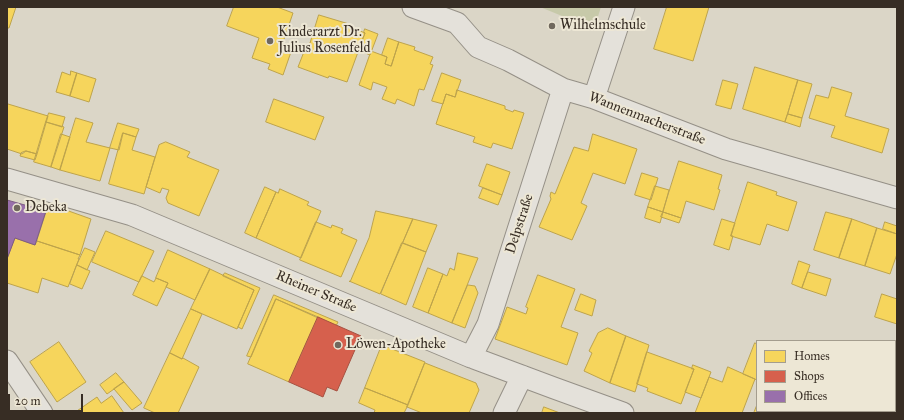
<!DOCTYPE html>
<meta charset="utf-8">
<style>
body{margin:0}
#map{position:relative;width:904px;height:420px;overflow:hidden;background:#dbd6c7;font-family:"IM FELL Great Primer",serif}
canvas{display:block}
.frame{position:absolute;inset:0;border:8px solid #372d24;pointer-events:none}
.legend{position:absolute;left:756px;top:340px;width:140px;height:72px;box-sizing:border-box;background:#ede7d5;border:1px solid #a49d8e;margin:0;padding:5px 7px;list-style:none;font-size:12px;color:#372d24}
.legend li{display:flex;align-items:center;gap:8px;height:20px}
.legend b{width:20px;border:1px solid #a49d8e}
.scale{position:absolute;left:8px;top:394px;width:75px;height:18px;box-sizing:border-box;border:2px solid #372d24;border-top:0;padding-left:5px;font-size:12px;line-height:14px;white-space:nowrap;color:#372d24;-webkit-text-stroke:3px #ede7d5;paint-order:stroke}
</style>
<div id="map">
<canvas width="904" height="420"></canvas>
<div class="frame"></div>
<ul class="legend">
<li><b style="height:11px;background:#f6d55c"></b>Homes</li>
<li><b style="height:11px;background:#d6604d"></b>Shops</li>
<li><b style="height:11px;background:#9970ab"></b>Offices</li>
</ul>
<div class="scale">20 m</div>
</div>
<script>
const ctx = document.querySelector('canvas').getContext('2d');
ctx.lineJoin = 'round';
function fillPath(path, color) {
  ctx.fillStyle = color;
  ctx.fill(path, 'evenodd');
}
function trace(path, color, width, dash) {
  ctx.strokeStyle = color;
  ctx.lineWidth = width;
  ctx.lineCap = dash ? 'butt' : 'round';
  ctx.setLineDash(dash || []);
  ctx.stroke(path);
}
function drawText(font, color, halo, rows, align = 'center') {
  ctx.font = font + ' "IM FELL Great Primer",serif';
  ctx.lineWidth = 4;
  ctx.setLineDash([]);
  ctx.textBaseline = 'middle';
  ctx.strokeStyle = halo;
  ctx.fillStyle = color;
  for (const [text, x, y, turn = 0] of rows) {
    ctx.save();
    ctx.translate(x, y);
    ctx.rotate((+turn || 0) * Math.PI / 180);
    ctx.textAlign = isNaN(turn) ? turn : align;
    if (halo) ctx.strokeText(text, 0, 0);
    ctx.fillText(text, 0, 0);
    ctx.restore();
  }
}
fillPath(new Path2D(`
 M540,7H601L594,29Z`), '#c7c9a9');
const homes = new Path2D(`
 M7,7H16L9,28H7Z
 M234,7H277L293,13L282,45L292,49L283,75L268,69L270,64L252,58L259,38L227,26Z
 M667,7H709L693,61L654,49Z
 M319,15L349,24L348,26L365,33L347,82L329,76L328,78L298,67L307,44L309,45Z
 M365,29L378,34L370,55L358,50L365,33L364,32Z
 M388,38L399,42L391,66L385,64L387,57L382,55Z
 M399,42L415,47L414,50L433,57L430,64L433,65L424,90L419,89L414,106L397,99L395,104L382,99L387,87L373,82L371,90L359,85L371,51L387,57L385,64L391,66Z
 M755,67L798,80L785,122L743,109Z
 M71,71L77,73L70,96L56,92L62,72L70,75Z
 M77,73L96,79L89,102L70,96Z
 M442,73L461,80L455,97L446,94L443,104L432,101Z
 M723,80L738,84L731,109L716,105Z
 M798,80L812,84L802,118L788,114Z
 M832,87L852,93L845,116L889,129L882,153L831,137L835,126L809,118L816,95L828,98Z
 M457,90L505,106V109L513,112L514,110L524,113L512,149L493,143L491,148L473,142L475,137L436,124L446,94L455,97Z
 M274,99L324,117L315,140L266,122Z
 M8,104L48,116L37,154L26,151L22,154L7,149V108Z
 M49,113L65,117L62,127L46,122Z
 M788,114L802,118L800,127L785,122Z
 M76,118L93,123L86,142L110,148L100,181L60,170Z
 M46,122L64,127L51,167L34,162Z
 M118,123L139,129L136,137L123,133L119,150L110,148Z
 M123,133L136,137L132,150L155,157L144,194L109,184Z
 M61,134L70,137L60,170L51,167Z
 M593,134L637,149L625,184L593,173L581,203L587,206L572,240L539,227L551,199L550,196L551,192L555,194L574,147L588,151Z
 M166,142L190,152L187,157L219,170L199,216L168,203L166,198L169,190L162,188L160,193L146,187L159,145Z
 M26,151L37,154L35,160L20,156L21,153Z
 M679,161L722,175L718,189L720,190L714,210L686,201L681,218L663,212Z
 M487,164L510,172L502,195L479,186Z
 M642,173L658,178L651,200L635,195Z
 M748,182L777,192L776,195L797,202L788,231L767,224L760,245L731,236Z
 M655,186L669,190L663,212L648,207Z
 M265,187L276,192L256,238L245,233Z
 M483,188L502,195L498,205L479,198Z
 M280,189L309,202L307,205L321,211L301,258L256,238L276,192L278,193Z
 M49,204L91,219L80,255L37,241Z
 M648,207L663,212L660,223L645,218Z
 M376,211L413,219L380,294L349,281L350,282L369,238Z
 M663,212L681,218L679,223L661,217Z
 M826,212L852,219L839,258L814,250Z
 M413,219L437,225L426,252L403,243Z
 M722,219L735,223L731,236H733L729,250L714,245Z
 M852,219L877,228L865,266L839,258Z
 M316,222L331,228L332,225L343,229L341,233L357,240L341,277L300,260Z
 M885,222L897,226V234L883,229Z
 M877,228L897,234V254L890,274L865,266Z
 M106,231L154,251L139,282L92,262Z
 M15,238L35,245L37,241L80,255L78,259H79L68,287L42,278L38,293L7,283V259Z
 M402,243L426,252L406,305L381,294Z
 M85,248L95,252L87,270L77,265Z
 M168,250L210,269L195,300L166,287L168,283L156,278Z
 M458,253L478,258L452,323L428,313L443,274L447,276L450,268L454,270Z
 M799,261L810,265L802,288L792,284Z
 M77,265L90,271L82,289L70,284Z
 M428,268L443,274L428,313L413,307Z
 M210,269L254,290L237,329L191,309Z
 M808,272L831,279L826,296L802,288Z
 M225,273L260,288L242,329L238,327L254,290L223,276Z
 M538,275L575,289L561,327L578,333L567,365L495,339L507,307L526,314L528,308L526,307Z
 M142,276L154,282L156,278L168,283L157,306L133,295Z
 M468,285L475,286L478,293L465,328L452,323Z
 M581,294L596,300L592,316L575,310Z
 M882,294L897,299V324L875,317Z
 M274,295L338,322L336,326L276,299L251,357L247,356Z
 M276,299L318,317L289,382L248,364Z
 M191,309L202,314L182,359L170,353Z
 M608,328L626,336L610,383L584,371L592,353L589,351L598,333Z
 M626,336L649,345L635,392L610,383Z
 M59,342L86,382L57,402L30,362Z
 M755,343L757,344V380L743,374Z
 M382,345L425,362L408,405L365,388Z
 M647,352L694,369L681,404L647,391L648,388L637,384Z
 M170,353L182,359L183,358L199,367L178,413H155L144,408Z
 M425,363L476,383L479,390L469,413H422L407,407Z
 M693,365L711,372L701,398L685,392L694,369H692Z
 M728,367L755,379L742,413H695L709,377L722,382Z
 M116,373L124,382L107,394L100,385Z
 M124,382L142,403L132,410L114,389Z
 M365,388L408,405L404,413H374L375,410L359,403Z
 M112,396L124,413H74L97,397L101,403Z
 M757,405V411L789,412V411H812L811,413H754Z
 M544,407L560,413H542Z
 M869,411H887L885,413H869Z`);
fillPath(homes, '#f6d55c');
trace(homes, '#bda34b', 1);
const shops = new Path2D(`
 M318,317L361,336L337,391L327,387L323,397L289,382Z`);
fillPath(shops, '#d6604d');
trace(shops, '#a65141', 1);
const offices = new Path2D(`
 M7,200L46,211L35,245L15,238L7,259Z`);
fillPath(offices, '#9970ab');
trace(offices, '#7c5c82', 1);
const minor = new Path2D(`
 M413,7L457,23L478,47L508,60L563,89L594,98L726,149L897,198
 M594,98L624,7
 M7,179L132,215L471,357L554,388L623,413
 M471,357L488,324L563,89
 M7,361L42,413
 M504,413L522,376`);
trace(minor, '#959087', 23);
trace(minor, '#e4e1da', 21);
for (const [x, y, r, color] of [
 [552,26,4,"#70685d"],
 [270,41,4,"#70685d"],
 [17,208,4,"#70685d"],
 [338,345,4,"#70685d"]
]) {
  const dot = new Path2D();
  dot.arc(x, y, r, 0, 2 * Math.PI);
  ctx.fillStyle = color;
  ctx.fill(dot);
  trace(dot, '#ede7d5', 1.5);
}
drawText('14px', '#372d24', '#ede7d5', [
 ["Wilhelmschule",560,26],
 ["Kinderarzt Dr.",278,33],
 ["Julius Rosenfeld",278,49],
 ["Debeka",25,208],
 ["Löwen-Apotheke",346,345]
], 'left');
drawText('14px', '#372d24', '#ede7d5', [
 ["Wannenmacherstraße",647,119,21],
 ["Delpstraße",520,224,-72],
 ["Rheiner Straße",316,292,23]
]);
</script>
